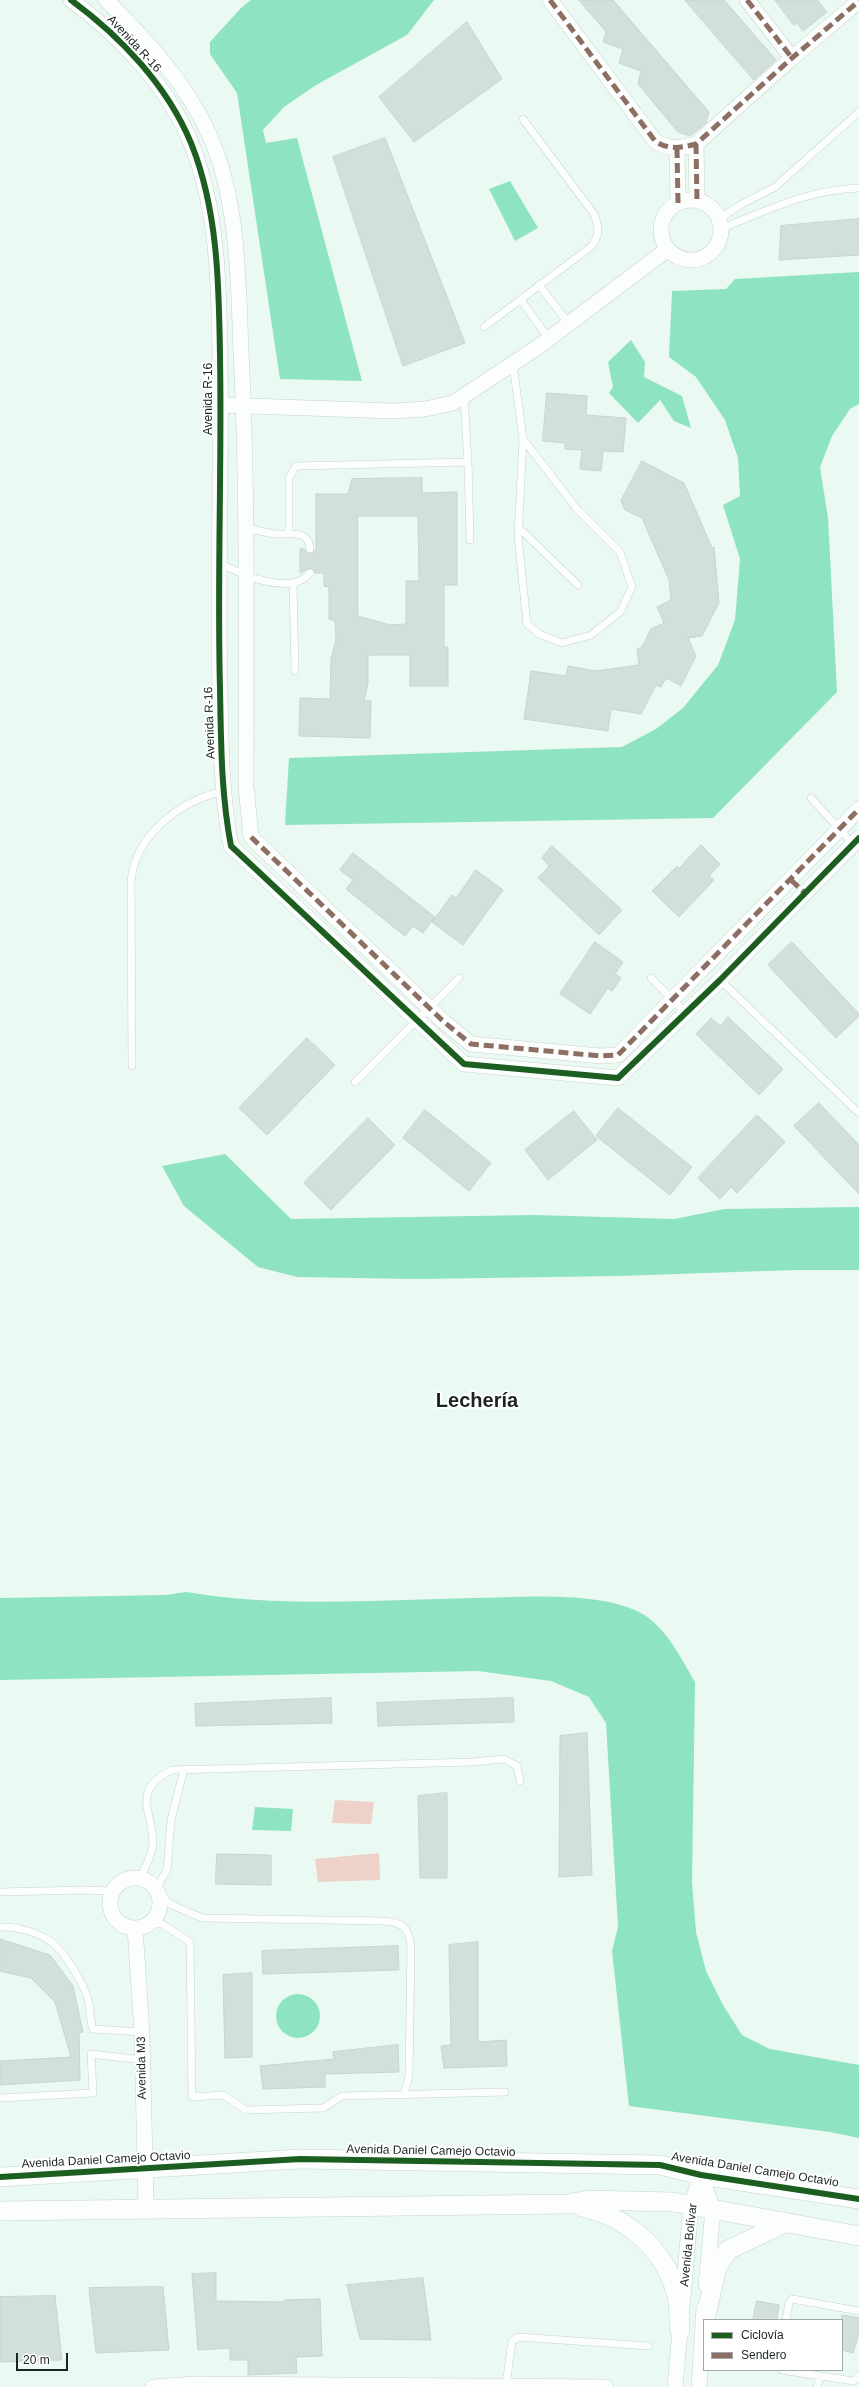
<!DOCTYPE html>
<meta charset="utf-8">
<style>
body{margin:0}
#map{position:relative;width:859px;height:2387px;overflow:hidden;background:#eaf9f2;font-family:Helvetica,sans-serif}
canvas{display:block}
.legend{position:absolute;left:703px;top:2319px;width:140px;height:52px;box-sizing:border-box;background:#fff;border:1px solid #a4a8a6;margin:0;padding:5px 7px;list-style:none;font-size:12px;color:#1b2521}
.legend li{display:flex;align-items:center;gap:8px;height:20px}
.legend b{width:20px;border:1px solid #a4a8a6}
.scale{position:absolute;left:16px;top:2353px;width:52px;height:18px;box-sizing:border-box;border:2px solid #1b2521;border-top:0;padding-left:5px;font-size:12px;line-height:14px;white-space:nowrap;color:#1b2521;-webkit-text-stroke:3px #fff;paint-order:stroke}
</style>
<div id="map">
<canvas width="859" height="2387"></canvas>
<ul class="legend">
<li><b style="height:5px;background:#1b5e20"></b>Ciclovía</li>
<li><b style="height:5px;background:#8d6e63"></b>Sendero</li>
</ul>
<div class="scale">20 m</div>
</div>
<script>
const ctx = document.querySelector('canvas').getContext('2d');
ctx.lineJoin = 'round';
function fillPath(path, color) {
  ctx.fillStyle = color;
  ctx.fill(path, 'evenodd');
}
function trace(path, color, width, dash) {
  ctx.strokeStyle = color;
  ctx.lineWidth = width;
  ctx.lineCap = dash ? 'butt' : 'round';
  ctx.setLineDash(dash || []);
  ctx.stroke(path);
}
function drawText(font, color, halo, rows, align = 'center') {
  ctx.font = font + ' Helvetica,sans-serif';
  ctx.lineWidth = 4;
  ctx.setLineDash([]);
  ctx.textBaseline = 'middle';
  ctx.strokeStyle = halo;
  ctx.fillStyle = color;
  for (const [text, x, y, turn = 0] of rows) {
    ctx.save();
    ctx.translate(x, y);
    ctx.rotate((+turn || 0) * Math.PI / 180);
    ctx.textAlign = isNaN(turn) ? turn : align;
    if (halo) ctx.strokeText(text, 0, 0);
    ctx.fillText(text, 0, 0);
    ctx.restore();
  }
}
fillPath(new Path2D(`
 M335,1800L374,1802L371,1824L332,1823Z
 M379,1853L380,1880L318,1882L315,1859Z`), '#eed1c8');
fillPath(new Path2D(`
 M251,0H434L407,35L316,85L284,107L263,130L266,143L297,138L362,381L280,379L237,93L210,54V42L241,8Z
 M510,181L538,228L515,241L489,189Z
 M859,272V404L850,409L832,436L820,467L828,518L837,692L713,818L285,825L289,758L622,747L656,729L683,708L718,665L735,620L740,559L723,505L740,496L738,458L725,420L696,377L669,357L672,291L726,289L735,279Z
 M631,340L645,362L644,377L682,396L691,428L674,421L660,400L638,423L609,393L613,387L608,362Z
 M225,1154L291,1219L534,1215L674,1219L725,1209L859,1207V1270H795L618,1276L417,1279L297,1277L258,1267L184,1206L162,1166Z
 M186,1592C281,1608 378,1600 475,1598C521,1597 598,1591 639,1612C665,1625 681,1658 695,1682L692,1882L696,1932L706,1971L723,2005L742,2035L770,2049L859,2065V2138L830,2132L629,2106L612,1951L618,1927L606,1723L589,1697L551,1681L478,1671L0,1680V1598L166,1595Z
 M255,1807L293,1809L291,1831L252,1830Z
 M276 2016a22 22 0 1 1 44 0a22 22 0 1 1-44 0Z`), '#8ee3c2');
const building = new Path2D(`
 M579,0H613L709,112L706,123L690,136L678,132L638,84L641,71L619,63L623,49L603,42L606,32Z
 M685,0H724L776,60L754,80Z
 M775,0H817L827,12L803,31L797,23L794,25Z
 M467,22L502,79L414,142L379,97Z
 M385,138L465,343L403,366L333,157Z
 M859,219V255L779,260L781,226Z
 M547,393L587,396L586,415L626,418L623,452L603,451L601,471L580,469L582,450L565,449V443L543,441Z
 M642,461L684,483L712,548L714,547L719,603L702,636L688,638L696,656L681,686L666,678L661,687L656,685L641,714L611,709L608,731L524,719L531,671L566,676L568,666L596,671L639,665L637,649L642,647L651,629L664,623L657,607L671,600L669,580L642,518L625,510L621,501Z
 M422,478V493L457,492V585H444V647H448V686H410V655H368V683L364,701H371L370,738L299,736L300,698L330,699L331,659L336,640L335,621L329,619V587L324,586V573H315L310,568L300,573V549H305L311,554L316,549V494H348L352,479ZM358,516H418L419,581H406V624L390,625L358,616Z
 M701,845L720,864L709,876L714,880L679,917L652,891L677,866L679,868Z
 M552,846L622,910L599,935L538,878L549,866L542,858Z
 M353,853L435,917L423,933L413,926L405,936L346,889L353,880L340,870Z
 M476,870L503,890L463,945L432,922L452,895L456,898Z
 M595,942L623,962L615,974L621,978L612,991L608,988L590,1014L560,994Z
 M792,942L859,1014V1016L836,1038L768,965Z
 M728,1017L783,1069L759,1095L696,1034L711,1018L720,1026Z
 M307,1038L335,1065L267,1135L239,1108Z
 M819,1103L859,1145V1194L794,1126Z
 M618,1108L692,1167L670,1195L596,1136Z
 M425,1110L491,1163L469,1191L403,1138Z
 M574,1111L597,1140L548,1180L525,1150Z
 M757,1115L785,1142L737,1193L731,1187L720,1199L698,1178Z
 M368,1118L395,1145L331,1210L304,1183Z
 M331,1698L332,1723L196,1726L195,1704Z
 M513,1698L514,1722L378,1726L377,1703Z
 M587,1733L592,1875L559,1877L560,1736Z
 M447,1793V1878H420L418,1796Z
 M217,1854L271,1855V1885L216,1884Z
 M0,1939L50,1955L73,1986L83,2032L79,2033L80,2080L0,2085V2061L71,2057L55,2002L31,1978L0,1971Z
 M478,1942V2042L506,2040L507,2066L444,2068L441,2046L451,2045L449,1945Z
 M398,1946L399,1970L263,1974L262,1951Z
 M252,1973V2057L225,2058L223,1975Z
 M398,2045L399,2072L325,2074V2087L263,2089L260,2066L334,2059L333,2052Z
 M216,2273V2301L284,2302V2300L320,2299L322,2356L296,2357L297,2373L248,2375V2360H230V2348L198,2350L192,2274Z
 M423,2278L431,2340L360,2339L347,2285Z
 M163,2287L169,2350L96,2353L89,2288Z
 M55,2296L62,2360L0,2362V2297Z
 M757,2301L779,2305L777,2320H753Z
 M842,2315L859,2318V2333L853,2353L842,2350Z`);
fillPath(building, '#d3dfda');
trace(building, '#c8d4ce', 1);
const service = new Path2D(`
 M719,219L742,204L775,187L859,112
 M720,229C768,210 807,190 859,188
 M539,285L569,324
 M521,300L549,339
 M484,327L592,246C600,234 599,227 594,214L523,119
 M513,364L523,439L518,536L527,624L539,634L562,643L591,635L620,612L632,587L620,552L577,509L523,439
 M464,396L468,462L470,540
 M518,527L578,585
 M245,528C255,530 264,532 274,534C287,535 309,528 310,549
 M289,532V478L296,466L468,462
 M219,563C242,574 290,597 310,573
 M293,583L295,671
 M811,798L853,844
 M651,978L686,1013
 M720,980L859,1113
 M132,1066L131,883C134,836 179,801 224,791
 M355,1082L459,978
 M140,1878C146,1867 152,1855 153,1843C153,1812 130,1790 172,1770L473,1762L504,1759L517,1766L520,1781
 M156,1889L167,1870L171,1820L184,1769
 M0,1892L83,1890L112,1891
 M159,1894L172,1905L202,1918L382,1921C402,1922 409,1927 411,1947L409,2076L404,2094
 M150,1924H162L190,1942L192,2097L223,2095L246,2110L323,2108L342,2096L505,2092
 M0,1927C15,1926 37,1932 50,1941C64,1950 83,1983 88,1999C91,2009 89,2019 93,2029L142,2032
 M0,2098L93,2093L91,2054L142,2060
 M786,2320L789,2303L792,2299L859,2311
 M782,2370L820,2376
 M506,2385L512,2341L518,2337L648,2346
 M817,2387L820,2376L854,2381L859,2376`);
const minor = new Path2D(`
 M71,0C120,36 167,85 191,143C218,210 219,285 220,356C222,467 217,578 220,689C221,741 221,794 231,846
 M106,0C147,41 185,81 209,134C239,201 238,279 241,350C248,495 246,641 246,786L251,837
 M550,0L655,141C668,150 681,148 696,144L792,58L859,1
 M747,0L792,58
 M696,144L697,201
 M677,148L678,203
 M661 230a30 30 0 1 1 60 0a30 30 0 1 1-60 0Z
 M221,405L394,411L425,409L453,403L538,347L668,249
 M251,837L444,1022L471,1044L601,1056L618,1055L859,809
 M231,846L464,1064L618,1078L720,980L859,838
 M110 1903a25 25 0 1 1 50 0a25 25 0 1 1-50 0Z
 M135,1928L142,2032L146,2208
 M701,2175L713,2210L706,2285
 M153,2387L196,2384L606,2387
 M675,2387L691,2206L701,2175
 M699,2387L704,2309`);
const tertiary = new Path2D(`
 M0,2177L300,2159L660,2165L701,2175L859,2199
 M581,2207C627,2216 669,2252 678,2301C679,2311 679,2321 680,2331
 M0,2211L568,2204L588,2200L673,2202L859,2236
 M705,2320L717,2267L728,2250L785,2223`);
trace(service, '#c7d3cd', 8);
trace(minor, '#c7d3cd', 16);
trace(tertiary, '#c7d3cd', 20);
trace(service, '#fcfefd', 7);
trace(minor, '#fcfefd', 15);
trace(tertiary, '#fcfefd', 19);
trace(new Path2D(`
 M550,0L655,141C668,150 681,148 696,144L792,58L859,1
 M747,0L792,58
 M696,144L697,201
 M677,148L678,203
 M251,837L444,1022L471,1044L601,1056L618,1055L859,809
 M791,880L805,893`), '#8d6e63', 5, [10, 5]);
trace(new Path2D(`
 M71,0C120,36 167,85 191,143C218,210 219,285 220,356C222,467 217,578 220,689C221,741 221,794 231,846L464,1064L618,1078L720,980L859,838
 M0,2177L300,2159L660,2165L701,2175L859,2199`), '#1b5e20', 6);
drawText('12px', '#1b2521', '#fff', [
 ["Avenida R-16",134,44,47],
 ["Avenida R-16",209,399,-90],
 ["Avenida R-16",210,723,-92],
 ["Avenida M3",142,2068,-91],
 ["Avenida Daniel Camejo Octavio",431,2151,1],
 ["Avenida Daniel Camejo Octavio",106,2160,-3],
 ["Avenida Daniel Camejo Octavio",755,2170,9],
 ["Avenida Bolívar",689,2245,-84]
]);
drawText('bold 20px', '#1b2521', '#fff', [
 ["Lechería",477,1401]
]);
</script>
